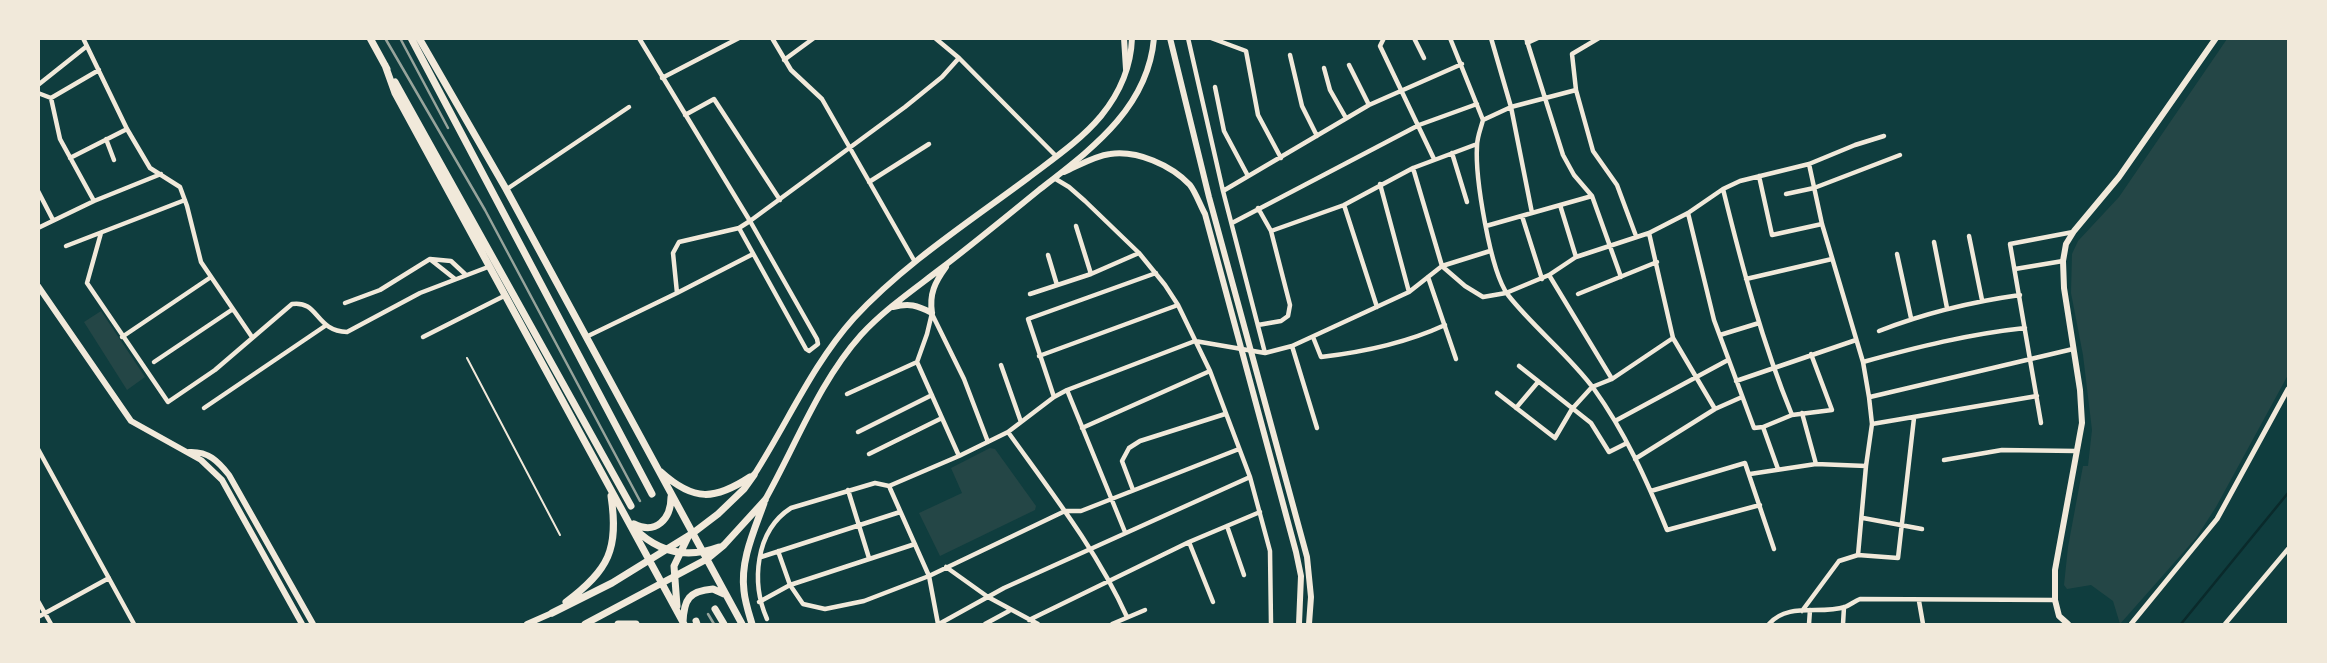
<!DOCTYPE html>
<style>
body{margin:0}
#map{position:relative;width:2327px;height:663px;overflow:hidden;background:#0f3d3e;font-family:"Space Grotesk",sans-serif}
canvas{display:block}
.frame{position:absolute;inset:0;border:40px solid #f1e9da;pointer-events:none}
</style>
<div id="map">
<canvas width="2327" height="663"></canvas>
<div class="frame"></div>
</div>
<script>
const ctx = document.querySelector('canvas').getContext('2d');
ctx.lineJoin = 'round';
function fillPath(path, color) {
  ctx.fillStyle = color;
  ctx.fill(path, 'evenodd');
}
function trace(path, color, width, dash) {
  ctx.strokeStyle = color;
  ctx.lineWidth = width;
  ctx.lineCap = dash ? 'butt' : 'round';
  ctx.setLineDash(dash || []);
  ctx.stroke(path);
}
fillPath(new Path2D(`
 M2227,39H2288V375L2216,507L2196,538L2120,624L2113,601L2091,585L2067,589L2064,585L2068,547L2083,466H2088L2092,430L2083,355L2071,293L2072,254L2078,241L2119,197Z
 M101,311L145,377L127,390L84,322Z
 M990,448L995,449L1036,506L1035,510L940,556L919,513L962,493L951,468Z`), '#244646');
trace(new Path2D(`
 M2181,624L2288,493`), '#0a2a2b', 2.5);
trace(new Path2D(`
 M467,358L560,535`), '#f1e9da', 2);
trace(new Path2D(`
 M83,38L127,129L150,168L180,187L187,206L201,262L252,337
 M639,38L750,221L817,339L818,344L809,351L806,349L739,228
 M772,38L791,70L822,99L915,262
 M935,38L959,58L1056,156
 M1188,38L1223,191L1265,353
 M1211,38L1246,51L1258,115L1281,158
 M1384,38L1380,46L1434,159
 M1414,38L1424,58
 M1450,38L1483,120
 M1491,38L1511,107L1532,213
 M1526,38L1563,155L1574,175L1592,196L1621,277
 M1527,43L1538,38
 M1290,55L1302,106L1317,136
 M784,60L814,38
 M1349,65L1369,105
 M1324,68L1330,90L1346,118
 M662,78L739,38
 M38,85L87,46
 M1215,87L1224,131L1248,176
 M1576,90L1593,151L1617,185L1636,236
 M38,93L51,98L99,70
 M51,98L60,139L94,201
 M685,115L714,99L780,200
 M1483,120C1481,128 1477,137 1477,146C1475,177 1490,271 1508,295C1534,328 1569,355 1594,389C1625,432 1647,481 1667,530L1760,505
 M1483,120L1511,107L1576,90L1572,54L1599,38
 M106,139L114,160
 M1452,153L1467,202
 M70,158L127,129
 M1413,168L1442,266
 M1759,176L1772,235L1822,224
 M1054,178L1069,187L1085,201L1139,253L1165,285L1178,305L1210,371L1250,477L1270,551L1271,624
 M869,182L929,144
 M1380,184L1409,292
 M507,189L629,107
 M1723,189C1742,266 1762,342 1792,415
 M38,191L53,220
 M1223,191L1369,105L1462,64
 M1786,194L1814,188L1900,155
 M1344,205L1377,307
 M1560,205L1576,257
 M1688,213L1714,320L1754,428L1763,427L1778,469
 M1522,216L1542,279
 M1232,223L1419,125L1477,104
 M1076,226L1091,274
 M1486,226L1592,196
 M38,228L94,201L161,174
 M1271,231L1344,205L1413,168L1477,144
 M101,233L87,283L168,402L215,370L292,304C319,300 315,331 347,332L420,293L488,267
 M1649,233L1673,338L1715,409
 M1969,236L1982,300
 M1934,242L1947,308
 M66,246L185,200
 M1897,254L1911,318
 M1048,255L1057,285
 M431,260L455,279
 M1443,267L1465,286L1483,297L1506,293L1549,275L1576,257L1649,233L1688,213L1723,189L1740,181L1809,164L1855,145L1884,136
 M2015,269L2063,261
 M1549,275L1612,379
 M1428,277L1456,359
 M1746,279L1832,259
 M677,293L753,254
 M1030,294L1091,274L1139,253
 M1578,294L1657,262
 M345,303L380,290L430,259L451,261L466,275
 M932,313L927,334L917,362L959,456
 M932,314L964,379L988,442
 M1258,325L1281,321L1288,316L1290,305L1271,231L1258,208
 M1879,331C1925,313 1970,302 2020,295
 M1720,335L1759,323
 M122,337L211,277
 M423,337L504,296
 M586,337L677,293L673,253L679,242L739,228L750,221L905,107L942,77L959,58
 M1313,337L1321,357C1364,352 1406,343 1445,325
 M1292,346L1317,428
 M1039,356L1178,305
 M154,362L233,309
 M1863,362C1917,347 1969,334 2025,328
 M1001,365L1021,422
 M1519,366L1591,423L1609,452L1627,443
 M1736,381L1856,340
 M1067,390L1125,532
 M1497,393L1555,438L1572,409L1592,387L1612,379L1673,338
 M847,394L917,362
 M1054,397L1028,319L1156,273
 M1870,397L2073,349
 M204,408L325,326
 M1516,408L1538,382
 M1802,413L1816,464
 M1615,421L1728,360
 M2041,423L2010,244L2073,232
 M1872,424L2037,396
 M1763,427L1792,415L1832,410L1811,354
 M1082,428L1210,371
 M858,432L932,395
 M1008,432C1051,492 1096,549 1127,617
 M38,449L134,624
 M869,454L942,418
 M1635,459L1715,409L1742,397
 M1944,460L2002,450L2076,451
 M1750,474L1816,464L1866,466
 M889,486L929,576L938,624
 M848,490L869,558
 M1133,490L1122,461L1129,448L1140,441L1225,414
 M1651,491L1745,463L1774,549
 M1863,518L1922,529
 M1227,526L1244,575
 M1189,542L1213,602
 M778,551L790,585L803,604L825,609L864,601L929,576L1065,511H1081L1239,449
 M1858,555L1898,558L1914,418
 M761,557L900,512
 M946,567L988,597L1038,624
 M38,601L51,624
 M1919,601L1923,624
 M759,602L790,585L915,544
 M1802,611L1839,561L1858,555L1866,466L1872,424L1869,397L1863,362L1822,224L1809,164
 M38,617L109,578
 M767,619C751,583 755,531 791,508L875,483L889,486L959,456L1008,432L1054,397L1067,390L1195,341L1265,353L1292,346L1409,292L1442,266L1490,251
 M1029,620L1189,542L1260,512
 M939,624L1004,588L1250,477
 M985,624L1009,611
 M1112,624L1145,610
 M1769,624C1788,602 1820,615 1845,607C1850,605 1855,601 1860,599L2055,600
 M1809,624L1810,610
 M1843,624L1844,607
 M2225,624L2288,549`), '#f1e9da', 4.5);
trace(new Path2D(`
 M2131,624L2217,519L2288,389`), '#f1e9da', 5);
trace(new Path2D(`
 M1124,38L1126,69
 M1170,38L1209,197L1307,557L1311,597L1309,624
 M1064,172C1078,166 1094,156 1110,154C1137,150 1171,165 1190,185C1196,193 1200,205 1205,214L1296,552L1301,576L1299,624
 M38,286L131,421L201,460L222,480L302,624
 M189,452C208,451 218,461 229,475L313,624
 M527,624L552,613
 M2068,624L2059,616L2055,600V570L2082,423L2080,390L2064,288L2063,261L2066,244L2074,231L2119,177L2216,38`), '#f1e9da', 6);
trace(new Path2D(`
 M893,307C909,303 917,305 932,313
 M932,313C929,294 935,282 946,267
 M754,475C788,422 812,365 854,318C904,264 969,222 1028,178C1053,159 1081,140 1101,116C1119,94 1131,67 1132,38
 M765,500C796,445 819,382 861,335C884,310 913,290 939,270C973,244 1006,217 1039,190C1090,150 1148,109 1154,38`), '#f1e9da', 6);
trace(new Path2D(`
 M370,38L387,69
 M411,38L652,494
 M419,38L506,189L742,624
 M385,65L395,93L684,624
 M395,82L631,506
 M661,472C694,502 715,500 750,477
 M634,524C656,535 671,519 671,497
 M634,528C658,552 687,559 719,547
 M566,602C609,570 619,549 611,496
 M677,606L674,566L688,537
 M715,609L724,624
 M552,613L612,583L693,533L718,514L744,489L754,475
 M696,621L697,624
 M683,622C684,599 689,591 713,589L724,594
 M585,624L707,559L724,545L765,500
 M618,624H636
 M752,624C749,614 745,602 744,591C740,561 754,531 764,503`), '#f1e9da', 7);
trace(new Path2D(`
 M385,38L485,210L640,501
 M400,38L448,128
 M708,614L714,624`), '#97a49c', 2.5);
</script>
